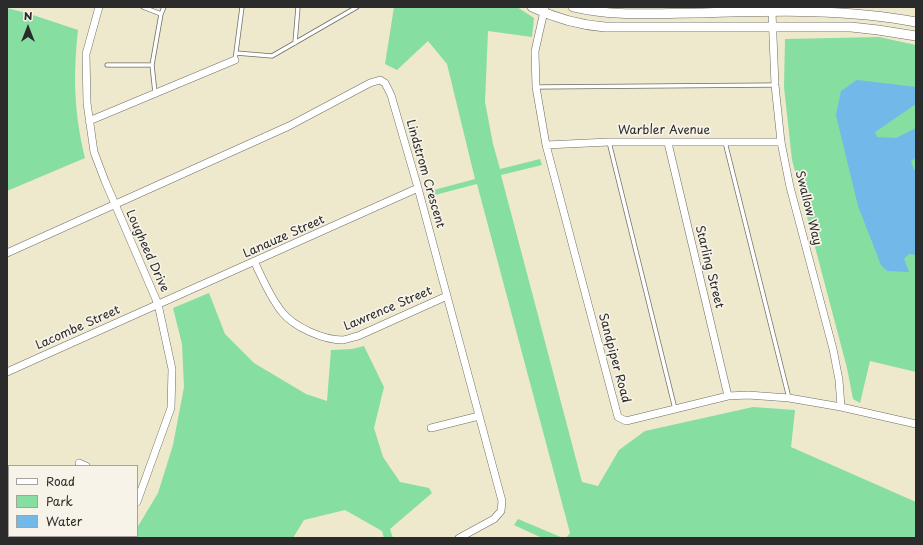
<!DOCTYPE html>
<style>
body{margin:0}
#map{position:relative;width:923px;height:545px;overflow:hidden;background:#eee8cd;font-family:"Playpen Sans",sans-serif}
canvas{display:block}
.frame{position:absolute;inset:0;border:8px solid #2b2b2b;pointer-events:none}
.legend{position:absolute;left:8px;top:465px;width:130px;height:72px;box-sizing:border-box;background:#f7f3e8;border:1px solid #a5a39c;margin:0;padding:5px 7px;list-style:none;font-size:12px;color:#2b2b2b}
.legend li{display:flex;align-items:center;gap:8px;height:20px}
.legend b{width:20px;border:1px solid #a5a39c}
.north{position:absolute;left:8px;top:8px;width:40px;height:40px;-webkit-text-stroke:3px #f7f3e8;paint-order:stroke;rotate:0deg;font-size:11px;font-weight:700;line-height:16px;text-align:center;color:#2b2b2b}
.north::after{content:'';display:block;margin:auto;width:14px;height:18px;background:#2b2b2b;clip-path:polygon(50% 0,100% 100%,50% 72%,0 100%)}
</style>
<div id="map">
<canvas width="923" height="545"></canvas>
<div class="frame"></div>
<ul class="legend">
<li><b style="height:5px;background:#fff"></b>Road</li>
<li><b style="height:11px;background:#87dea1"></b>Park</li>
<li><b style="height:11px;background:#72b8e9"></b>Water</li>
</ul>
<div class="north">N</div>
</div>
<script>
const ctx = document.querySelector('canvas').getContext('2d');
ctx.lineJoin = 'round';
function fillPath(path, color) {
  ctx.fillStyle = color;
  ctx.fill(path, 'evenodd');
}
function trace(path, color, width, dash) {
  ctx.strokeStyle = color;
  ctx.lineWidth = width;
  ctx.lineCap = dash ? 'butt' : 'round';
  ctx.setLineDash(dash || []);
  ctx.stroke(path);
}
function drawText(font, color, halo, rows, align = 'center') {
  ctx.font = font + ' "Playpen Sans",sans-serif';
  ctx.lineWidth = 3.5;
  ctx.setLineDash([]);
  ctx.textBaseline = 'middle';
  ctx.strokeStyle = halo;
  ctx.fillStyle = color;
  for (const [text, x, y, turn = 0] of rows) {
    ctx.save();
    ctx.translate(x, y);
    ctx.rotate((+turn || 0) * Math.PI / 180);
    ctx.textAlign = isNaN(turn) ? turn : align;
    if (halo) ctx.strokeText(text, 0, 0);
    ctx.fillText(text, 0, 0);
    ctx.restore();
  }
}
fillPath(new Path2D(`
 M394,7H517L534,18L532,37L488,31L485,102L493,144L500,169L540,159L542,165L501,175L582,482L598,486L619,450L645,431L753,407L795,410L791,447L916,502V538H566L570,533L477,184L431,196L430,191L475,179L447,64L428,41L397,70L385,64Z
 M7,8L30,14L78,30C73,77 74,112 85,158L7,191Z
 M879,37L916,45V372L870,361L860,403L853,399L847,368L792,160L784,87L785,39Z
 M209,293L225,334L254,363L306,394L327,401L331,350L352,349L364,346L384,387L374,428L383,457L400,482L429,488L432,493L390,529L393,538H384L382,531L345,510L304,520L293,538H129L130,536H137V528L158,493L173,445L184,387L182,344L173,308Z
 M518,519L563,538H542L514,525Z`), '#87dea1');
fillPath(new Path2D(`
 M857,80L916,87V104L875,132L877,137L896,138L916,128V158L911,161L914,170L916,169V255L909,254L904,259L909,272L887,271L881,265L858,206L836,115L841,91Z`), '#72b8e9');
const service = new Path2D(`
 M143,7L161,14
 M295,43L298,7
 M236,53L272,56L357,7
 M235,60L242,7
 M107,65H152
 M536,87L775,85
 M155,93L152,65L161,14L164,7
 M609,142L675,409
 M725,142L789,398`);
const minor = new Path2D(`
 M99,7L86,54L87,103L94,152L105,181L158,304L172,369L171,408L137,502
 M545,7L535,51L536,87L546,145L618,417L626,421L728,396L748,395L789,398L841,407L916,424
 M772,12L775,85L781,142L790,187L833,349L839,380L841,407
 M89,121L235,60
 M668,143L728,396
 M546,145L609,142H781
 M7,253L289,126L370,83L380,80L385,83L391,95L418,188L502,501L501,511L494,519L459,538
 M255,263C263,280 270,297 282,312C294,327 323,340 343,340C348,339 353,337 358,336L447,296
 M7,372C144,310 282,250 418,188
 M431,428L479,416
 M79,463L86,466
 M115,538L117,536`);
const tertiary = new Path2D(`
 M532,7C557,19 578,25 605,27H851L878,30L916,36
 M573,7C614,17 656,13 697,13C770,11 844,8 916,22`);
trace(service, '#6f6d64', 5);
trace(minor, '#6f6d64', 8);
trace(tertiary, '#6f6d64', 10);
trace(service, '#fff', 3.5);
trace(minor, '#fff', 7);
trace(tertiary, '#fff', 9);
drawText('12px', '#2b2b2b', '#f7f3e8', [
 ["Warbler Avenue",664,131],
 ["Lindstrom Crescent",425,174,74],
 ["Swallow Way",808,208,76],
 ["Lanauze Street",284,237,-24],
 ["Lougheed Drive",147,251,66],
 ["Starling Street",709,267,76],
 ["Lawrence Street",388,309,-23],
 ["Lacombe Street",78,328,-24],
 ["Sandpiper Road",614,358,75]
]);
</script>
